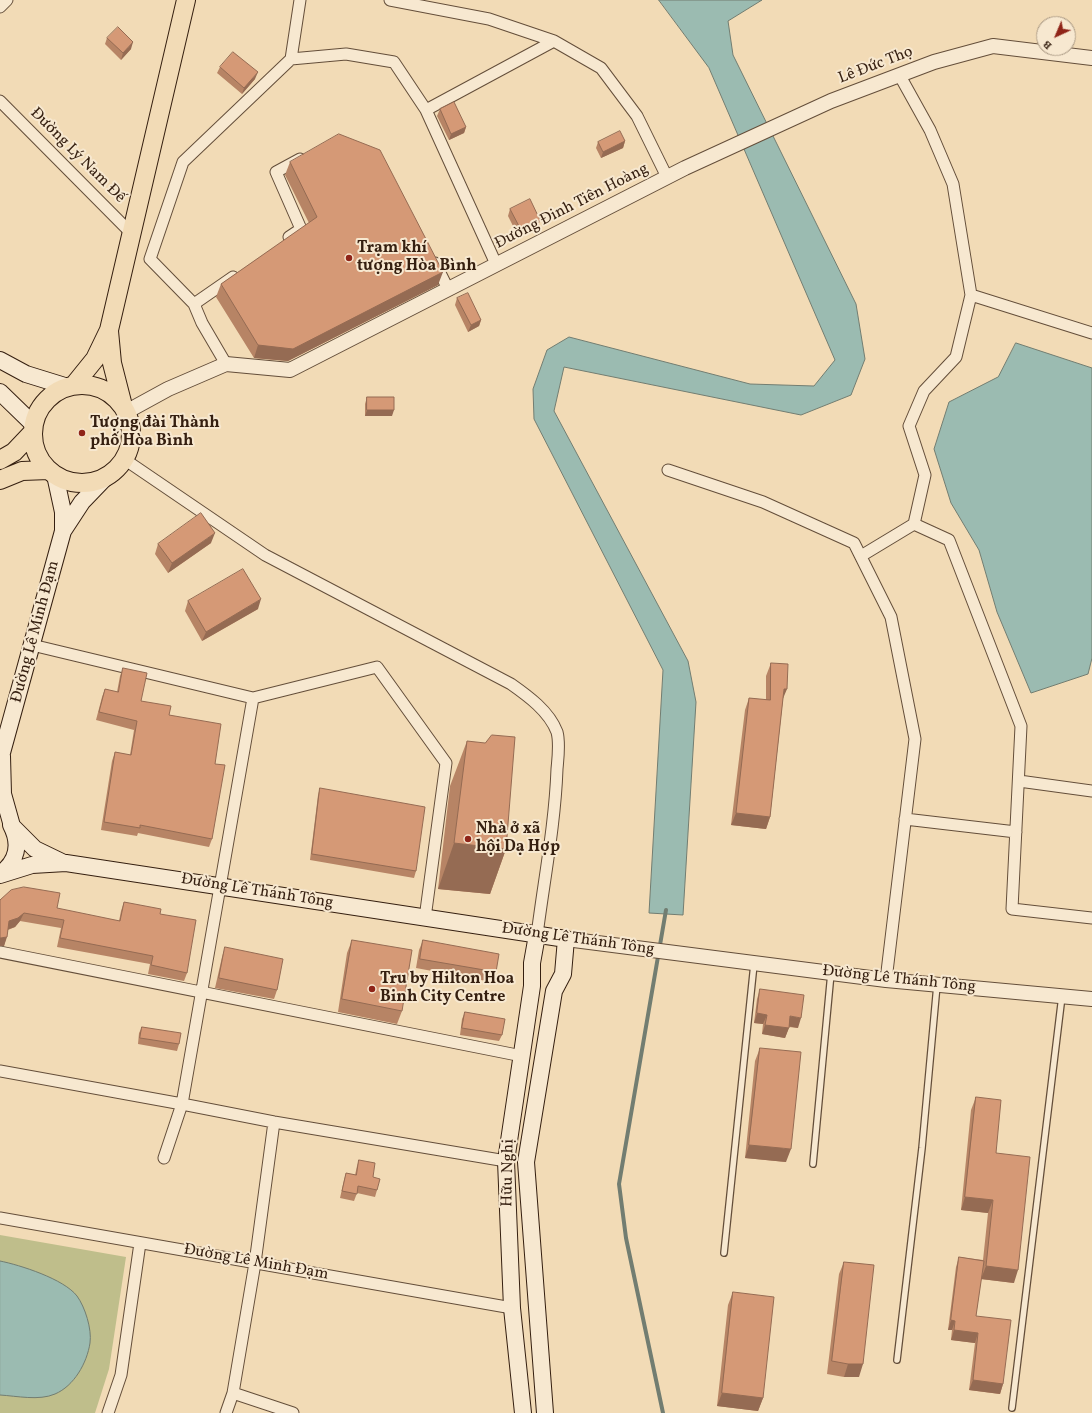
<!DOCTYPE html>
<meta charset="utf-8">
<style>
body{margin:0}
#map{position:relative;width:1092px;height:1413px;overflow:hidden;background:#f2dbb6;font-family:Vollkorn,serif}
canvas{display:block}
.north{position:absolute;left:1036px;top:16px;width:40px;height:40px;box-sizing:border-box;background:#f7e8d0;border:1px solid #a99883;border-radius:50%;rotate:224deg;font-size:11px;font-weight:700;line-height:16px;text-align:center;color:#351f10}
.north::after{content:'';display:block;margin:auto;width:14px;height:18px;background:#8f2418;clip-path:polygon(50% 0,100% 100%,50% 72%,0 100%)}
</style>
<div id="map">
<canvas width="1092" height="1413"></canvas>
<div class="north">B</div>
</div>
<script>
const ctx = document.querySelector('canvas').getContext('2d');
ctx.lineJoin = 'round';
function fillPath(path, color) {
  ctx.fillStyle = color;
  ctx.fill(path, 'evenodd');
}
function trace(path, color, width, dash) {
  ctx.strokeStyle = color;
  ctx.lineWidth = width;
  ctx.lineCap = dash ? 'butt' : 'round';
  ctx.setLineDash(dash || []);
  ctx.stroke(path);
}
function drawText(font, color, halo, rows, align = 'center') {
  ctx.font = font + ' Vollkorn,serif';
  ctx.lineWidth = 4;
  ctx.setLineDash([]);
  ctx.textBaseline = 'middle';
  ctx.strokeStyle = halo;
  ctx.fillStyle = color;
  for (const [text, x, y, turn = 0] of rows) {
    ctx.save();
    ctx.translate(x, y);
    ctx.rotate((+turn || 0) * Math.PI / 180);
    ctx.textAlign = isNaN(turn) ? turn : align;
    if (halo) ctx.strokeText(text, 0, 0);
    ctx.fillText(text, 0, 0);
    ctx.restore();
  }
}
fillPath(new Path2D(`
 M0,1235L126,1257L109,1369L95,1413H0Z`), '#bfbe8b');
const water = new Path2D(`
 M659,0H762L728,21L733,55L856,304L865,359L851,395L801,415L564,367L554,411L688,661L696,702L683,915L649,913L663,670L534,419L533,389L547,350L569,337L750,384L814,386L835,360L709,68Z
 M1016,343L1092,368V658L1088,674L1031,693L997,612L979,550L951,503L934,449L949,402L998,377Z
 M0,1261C20,1265 64,1279 77,1296C85,1307 92,1329 90,1343C87,1363 74,1386 55,1394C39,1401 17,1396 0,1395Z`);
fillPath(water, '#9bbbb1');
trace(water, '#727d71', 1);
trace(new Path2D(`
 M663,1413L626,1238L619,1184L666,910`), '#727d71', 4);
const service = new Path2D(`
 M813,1164L831,973
 M724,1253L754,964
 M897,1360L922,1148L937,985
 M1012,1408L1062,996`);
const minor = new Path2D(`
 M390,0L489,19L554,41L601,68L637,116L667,177
 M0,7L7,0
 M291,59L346,54L394,62L426,110
 M900,76L930,130L953,184L971,295L1092,333
 M0,101L131,233
 M289,237L301,229L276,172L300,159
 M435,263L448,289
 M496,264L426,110L554,41
 M194,304L150,259L183,162L291,59L300,0
 M226,364L202,323L194,304L233,277
 M124,459L265,555L511,684C528,696 549,711 557,732C560,743 558,758 557,769C555,824 544,880 537,935
 M668,470L763,502L854,543L891,617L915,739L886,980
 M914,524L949,540L1021,726L1012,909L1092,918
 M861,556L914,524L925,475L909,426L924,391L956,357L971,295
 M32,645L253,698
 M1019,781L1092,791
 M905,819L1016,832
 M0,952L522,1056
 M0,1071L182,1104L274,1122L506,1161
 M164,1158L182,1104L253,698L377,667L446,763L425,918
 M0,1218L512,1308
 M233,1393L293,1413
 M108,1413L121,1375L140,1243
 M226,1413L233,1393L255,1263L274,1122`);
const tertiary = new Path2D(`
 M126,412L168,389L226,364L290,370L685,168L831,101L934,62L993,46L1092,58
 M566,939L886,980L1092,999`);
const secondary = new Path2D(`
 M0,360L26,374L68,387
 M0,392L34,425
 M55,475L63,512V530
 M2,756L3,794L12,826L35,849L64,863
 M0,760L63,531L82,502L107,476
 M0,874C17,862 21,844 11,825
 M0,875L32,865L66,863L566,939L563,974L554,991L526,1162L545,1413
 M523,1413L512,1308L506,1161L532,986V963L537,935`);
const primary = new Path2D(`
 M109,331L112,363L123,406
 M33 434a49 49 0 1 1 98 0a49 49 0 1 1-98 0Z
 M74,385L95,359L109,330L186,0
 M0,460L14,452L33,432
 M0,480L22,471L49,470`);
trace(service, '#644e3a', 8);
trace(minor, '#644e3a', 13);
trace(tertiary, '#644e3a', 16);
trace(secondary, '#351f10', 18);
trace(primary, '#351f10', 20);
trace(service, '#f7e8d0', 5.5);
trace(minor, '#f7e8d0', 11);
trace(tertiary, '#f7e8d0', 14);
trace(secondary, '#f7e8d0', 16);
trace(primary, '#f2dbb6', 18);
fillPath(new Path2D(`
 M107,38L131,49L121,60L105,44Z
 M220,67L255,79L242,94L217,73Z
 M440,109L466,127L464,133L449,140L437,116Z
 M625,141L623,148L601,158L596,148L598,142Z
 M290,162L438,285L288,361L254,358L216,297L221,284L309,223L285,175Z
 M510,209L538,227L518,236L508,216Z
 M457,298L481,320L479,326L468,332L455,305Z
 M367,397L392,416H365V404Z
 M211,543L168,573L155,554L158,544Z
 M188,601L258,609L202,641L185,611Z
 M771,663L783,699L770,817L766,829L731,825L745,710L749,698L766,700V676Z
 M123,668L141,701L169,715L215,764L212,839L209,847L138,833L137,836L101,830L112,761L115,752L130,755L134,730L96,720L102,697L105,689L117,692L120,676Z
 M467,741L506,849L490,894L438,889L450,786Z
 M320,788L416,871L414,878L310,860L318,795Z
 M0,900L119,921L121,911L124,902L160,914L187,973L184,981L148,974L150,964L57,947L61,928L20,921L15,927L8,930L4,946Z
 M352,940L402,1011L397,1024L338,1012L347,953Z
 M423,940L496,972L492,982L416,968L419,950Z
 M225,947L277,990L274,999L215,988L222,957Z
 M760,989L798,1028L789,1027L785,1038L762,1034L763,1024L754,1023L757,999Z
 M465,1012L502,1035L499,1041L460,1035L462,1019Z
 M142,1027L179,1044L177,1051L138,1044L139,1033Z
 M760,1048L786,1162L745,1158L755,1061Z
 M976,1097L996,1153L1014,1283L981,1279L976,1316L1003,1384L1000,1394L969,1390L975,1343L951,1340L952,1330H948L956,1267L959,1257L983,1260L988,1213L961,1210L971,1110Z
 M359,1160L373,1177L377,1190L375,1197L357,1193L354,1201L340,1198L344,1180L346,1173L355,1175L357,1166Z
 M844,1262L859,1377H844L827,1374L839,1274Z
 M733,1292L763,1398L758,1411L717,1406L728,1305Z`), '#b78465');
fillPath(new Path2D(`
 M133,42L131,49L121,60L123,53Z
 M258,72L255,79L242,94L244,88Z
 M466,127L464,133L449,140L451,134Z
 M625,141L623,148L601,158L603,152Z
 M540,220L538,227L518,236L521,230Z
 M443,272L438,285L288,361L254,358L258,345Z
 M481,320L479,326L468,332L471,325Z
 M367,410H394L392,416H365Z
 M215,533L211,543L168,573L172,563Z
 M261,599L258,609L202,641L206,632Z
 M784,689H787L782,701Z
 M736,813L770,817L766,829L731,825Z
 M454,843L506,849L490,894L438,889Z
 M24,913L20,921L15,927L6,930L9,921Z
 M7,937L4,946H0V938Z
 M757,1013L767,1015L763,1024L754,1023Z
 M790,1016L801,1018L798,1028L787,1026Z
 M765,1025L789,1028L785,1038L762,1034Z
 M749,1145L791,1149L786,1162L745,1158Z
 M965,1197L993,1200L988,1213L961,1210Z
 M986,1266L1018,1270L1014,1283L981,1279Z
 M951,1320L955,1321L952,1330H948Z
 M954,1330L978,1333L975,1343L951,1340Z
 M848,1364H863L859,1377H844Z
 M973,1380L1003,1384L1000,1394L969,1390Z
 M722,1393L763,1398L758,1411L717,1406Z`), '#956b53');
const building = new Path2D(`
 M118,27L133,42L123,53L107,38Z
 M233,52L258,72L244,88L220,67Z
 M454,102L466,127L451,134L440,109Z
 M620,131L625,141L603,152L598,142Z
 M339,134L380,150L443,272L293,349L258,345L221,284L317,217L290,162Z
 M530,199L540,220L521,230L510,209Z
 M468,293L481,320L471,325L457,298Z
 M367,397H394V410H367Z
 M201,513L215,533L172,563L158,544Z
 M243,569L261,599L206,632L188,601Z
 M771,663L788,664L787,689H784L770,817L736,813L749,698L770,700Z
 M123,668L147,673L141,701L171,706L169,715L221,724L215,764L225,765L212,839L140,825V828L104,822L115,752L131,755L137,721L99,712L105,689L118,692Z
 M492,735L515,737L506,849L454,843L467,741L485,743Z
 M320,788L425,807L416,871L312,854Z
 M24,887L60,893L57,908L120,921L124,902L161,909L160,914L196,920L187,973L151,965L153,956L60,938L64,920L24,913L18,918L9,921L7,937L0,938V900L11,890Z
 M352,940L412,950L402,1011L342,999Z
 M423,940L499,954L496,972L420,959Z
 M225,947L283,959L277,990L219,978Z
 M760,989L804,995L801,1018L790,1016L789,1028L765,1025L767,1015L757,1013Z
 M465,1012L505,1019L502,1035L462,1028Z
 M142,1027L181,1033L179,1044L140,1038Z
 M760,1048L801,1052L791,1149L749,1145Z
 M976,1097L1001,1100L996,1153L1030,1157L1018,1270L986,1266L993,1200L965,1197Z
 M359,1160L375,1163L373,1177L380,1179L377,1190L358,1186L357,1194L342,1191L346,1173L356,1175Z
 M959,1257L984,1261L976,1316L1011,1320L1003,1384L973,1380L978,1333L954,1330L955,1321L951,1320Z
 M844,1262L874,1265L863,1364H848L832,1361Z
 M733,1292L774,1297L763,1398L722,1393Z`);
fillPath(building, '#d59976');
trace(building, '#956b53', 1);
for (const [x, y, r, color] of [
 [349,258,4,"#8f2418"],
 [82,433,4,"#8f2418"],
 [468,839,4,"#8f2418"],
 [372,989,4,"#8f2418"]
]) {
  const dot = new Path2D();
  dot.arc(x, y, r, 0, 2 * Math.PI);
  ctx.fillStyle = color;
  ctx.fill(dot);
  trace(dot, '#f7e8d0', 1.5);
}
drawText('16px', '#351f10', '#f7e8d0', [
 ["Lê Đức Thọ",876,66,-21],
 ["Đường Lý Nam Đế",77,156,45],
 ["Đường Đinh Tiên Hoàng",572,207,-27],
 ["Đường Lê Minh Đạm",36,632,-75],
 ["Đường Lê Thánh Tông",257,892,9],
 ["Đường Lê Thánh Tông",578,940,8],
 ["Đường Lê Thánh Tông",899,980,6],
 ["Hữu Nghị",509,1173,-89],
 ["Đường Lê Minh Đạm",256,1263,10]
]);
drawText('bold 16px', '#351f10', '#f7e8d0', [
 ["Trạm khí",357,249],
 ["tượng Hòa Bình",357,267],
 ["Tượng đài Thành",90,424],
 ["phố Hòa Bình",90,442],
 ["Nhà ở xã",476,830],
 ["hội Dạ Hợp",476,848],
 ["Tru by Hilton Hoa",380,980],
 ["Binh City Centre",380,998]
], 'left');
</script>
